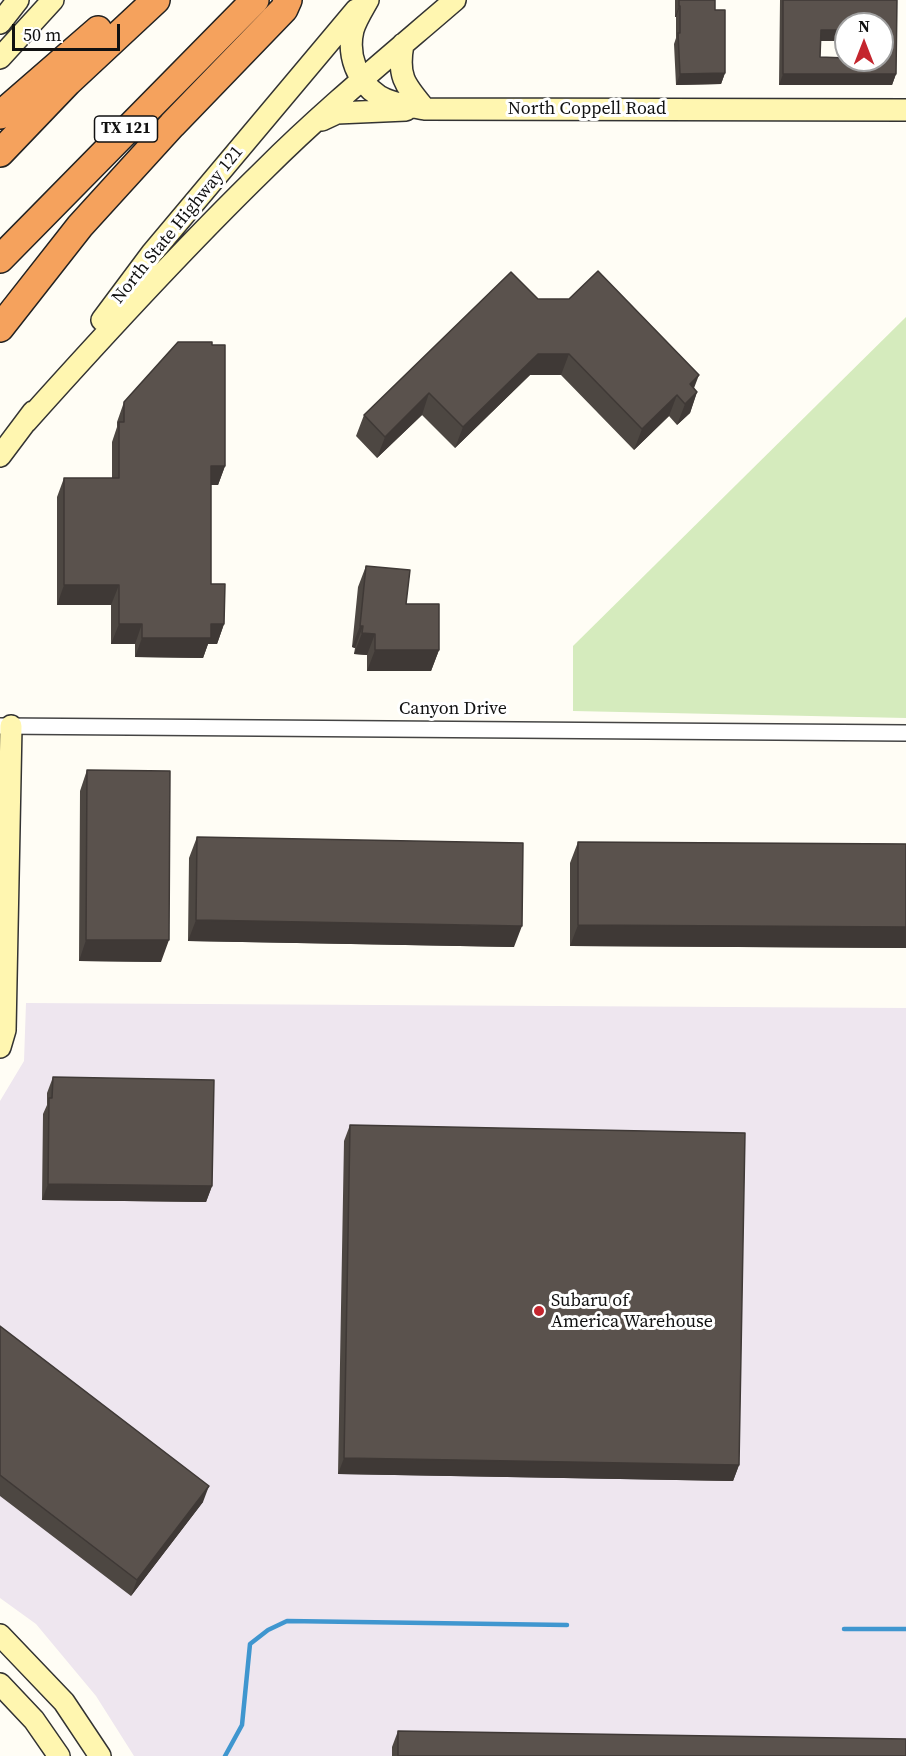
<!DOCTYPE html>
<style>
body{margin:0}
#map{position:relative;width:906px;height:1756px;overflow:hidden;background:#fffdf5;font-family:"Source Serif 4",serif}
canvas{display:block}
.north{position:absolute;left:834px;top:12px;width:60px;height:60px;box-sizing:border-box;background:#fff;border:2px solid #a0a0a0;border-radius:50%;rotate:0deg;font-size:16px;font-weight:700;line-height:24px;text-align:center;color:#111}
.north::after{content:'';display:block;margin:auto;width:21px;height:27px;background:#c4262e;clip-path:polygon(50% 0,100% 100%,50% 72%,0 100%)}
.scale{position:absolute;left:12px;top:24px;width:108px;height:27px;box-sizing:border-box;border:3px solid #111;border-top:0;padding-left:8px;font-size:18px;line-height:21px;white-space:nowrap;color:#111;-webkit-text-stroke:4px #fff;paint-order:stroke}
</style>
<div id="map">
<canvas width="906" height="1756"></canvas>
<div class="north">N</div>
<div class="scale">50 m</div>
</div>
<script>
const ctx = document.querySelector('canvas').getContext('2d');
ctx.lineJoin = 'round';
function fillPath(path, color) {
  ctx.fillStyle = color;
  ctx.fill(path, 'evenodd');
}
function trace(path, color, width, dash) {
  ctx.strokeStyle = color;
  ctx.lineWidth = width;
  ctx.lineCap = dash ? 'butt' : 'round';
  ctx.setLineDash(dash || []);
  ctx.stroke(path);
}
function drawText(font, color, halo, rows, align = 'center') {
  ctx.font = font + ' "Source Serif 4",serif';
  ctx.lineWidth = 6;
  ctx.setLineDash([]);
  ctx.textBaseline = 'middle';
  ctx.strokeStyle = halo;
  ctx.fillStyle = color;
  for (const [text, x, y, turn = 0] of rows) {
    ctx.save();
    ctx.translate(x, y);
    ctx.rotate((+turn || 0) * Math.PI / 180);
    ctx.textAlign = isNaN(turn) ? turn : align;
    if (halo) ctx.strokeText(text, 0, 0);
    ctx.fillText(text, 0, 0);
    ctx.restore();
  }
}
fillPath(new Path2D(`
 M26,1003L906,1008V1756H134L96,1696L36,1624L0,1598V1101L24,1061Z`), '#eee6ef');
fillPath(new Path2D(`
 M906,317V718L573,711V646Z`), '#d5ebbd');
trace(new Path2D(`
 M844,1629H906
 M225,1756L242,1725L250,1644L268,1630L287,1621L567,1625`), '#3f96cf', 4.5);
const street = new Path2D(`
 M0,726L906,733`);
const secondary = new Path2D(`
 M368,0C363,9 356,20 353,30C347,55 357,82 379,96C392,104 410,106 425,109L906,110
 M0,23L18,0
 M403,44C397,77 405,85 425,109
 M0,58L53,0
 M322,120L337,113L406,110
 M102,320L152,253L356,10
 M26,422C103,336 181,251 264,170C324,110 390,56 455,0
 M0,456L33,412
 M0,1047L5,1030L11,726
 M0,1635L64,1702L100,1756
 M0,1684L34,1720L59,1756`);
const highway = new Path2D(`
 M0,115L98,30
 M0,153L68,82L156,0
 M0,259L255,0
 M0,328L80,226L172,125L284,9L288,0`);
trace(street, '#444', 18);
trace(secondary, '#333', 24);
trace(highway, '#222', 30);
trace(street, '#fff', 15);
trace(secondary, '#fff6b0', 21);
trace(highway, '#f5a25d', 27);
fillPath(new Path2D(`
 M675,0H715V10L725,73L721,84L676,85L674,44L676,38V17H675Z
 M780,0H897L896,74L892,85H779ZM846,24L882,60L820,57L821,41H846Z
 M538,299L694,388L697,392L690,413L677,425L669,416L634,450L561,375H530L455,448L422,415L377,458L356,436L364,415Z
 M124,402L225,466L218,485H211V584L224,624L217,644H208L203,658L135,657V644H111V605H57V497L64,478H112V442L117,427V422Z
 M366,566L406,604L439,650L431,671H367V655L354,654L355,648L352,647L358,587Z
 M87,770L161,962L79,961L80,791Z
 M197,837L514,947L188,941L189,858Z
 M578,842L906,844V948L570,946V863Z
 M53,1077L212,1186L206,1202L42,1200L43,1114L47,1105V1093Z
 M350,1125L739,1465L733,1481L338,1474L344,1141Z
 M0,1326L203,1502L131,1596L0,1496Z
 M398,1731L906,1756H392V1747Z`), '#4d4742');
fillPath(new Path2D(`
 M679,6H680L676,17H675Z
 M821,30H846V41H817Z
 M725,73L721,84L676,85L680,74Z
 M783,74H896L892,85H779Z
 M538,354H569L561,375H530L455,448L463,427Z
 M699,375L691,396L690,384Z
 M697,392L690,413L677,425L685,404Z
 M429,393L422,415L377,458L385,437Z
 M677,395L669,416L634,450L642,429Z
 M211,466H225L218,485H204Z
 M64,585H119L111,605H57Z
 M119,624H142L135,644H111Z
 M211,624H224L217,644H208L203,658L135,657L142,638Z
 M360,626H363L355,648L352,647Z
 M362,633L375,634L367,655L354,654Z
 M375,650H439L431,671H367Z
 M196,920L522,926L514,947L188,941Z
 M578,925L906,927V948L570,946Z
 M86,940H169L161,962L79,961Z
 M48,1184L212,1186L206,1202L42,1200Z
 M344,1458L739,1465L733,1481L338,1474Z
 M209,1486L203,1502L131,1596L137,1580Z`), '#3f3936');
const building = new Path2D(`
 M679,0H715V10H725V73L680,74L678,33H680V6H679Z
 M783,0H897L896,74H783ZM846,24H882V60H846V58L820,57L821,30H846Z
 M598,271L699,375L690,384L697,392L685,404L677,395L642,429L569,354H538L463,427L429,393L385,437L364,415L511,272L538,299H569Z
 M178,342H212V345H225V466H211V584H225L224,624H211V638H142V624H119V585H64V478H119V422H124V402Z
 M366,566L410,570L406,604H439V650H375V634L362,633L363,626H360Z
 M87,770L170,771L169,940H86Z
 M197,837L523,843L522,926L196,920Z
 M578,842L906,844V927L578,925Z
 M53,1077L214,1080L212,1186L48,1184L49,1098H52Z
 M350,1125L745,1133L739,1465L344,1458Z
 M0,1326L209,1486L137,1580L0,1475Z
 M398,1731L906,1739V1756H398Z`);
fillPath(building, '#5a524d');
trace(building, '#3f3936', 1.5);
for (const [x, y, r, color] of [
 [539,1311,6,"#c4262e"]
]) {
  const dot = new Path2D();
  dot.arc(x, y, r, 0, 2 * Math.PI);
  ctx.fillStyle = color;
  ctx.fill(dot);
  trace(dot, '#fff', 2);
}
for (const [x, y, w] of [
 [126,129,63]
]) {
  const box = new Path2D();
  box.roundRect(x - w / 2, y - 13, w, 26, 4.5);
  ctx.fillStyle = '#fff';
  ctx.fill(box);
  trace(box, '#111', 1.5);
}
drawText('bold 16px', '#111', null, [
 ["TX 121",126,129]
]);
drawText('18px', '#111', '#fff', [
 ["North Coppell Road",587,109],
 ["North State Highway 121",178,225,-51],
 ["Canyon Drive",453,709]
]);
drawText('18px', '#111', '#fff', [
 ["Subaru of",551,1301],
 ["America Warehouse",551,1322]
], 'left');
</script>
